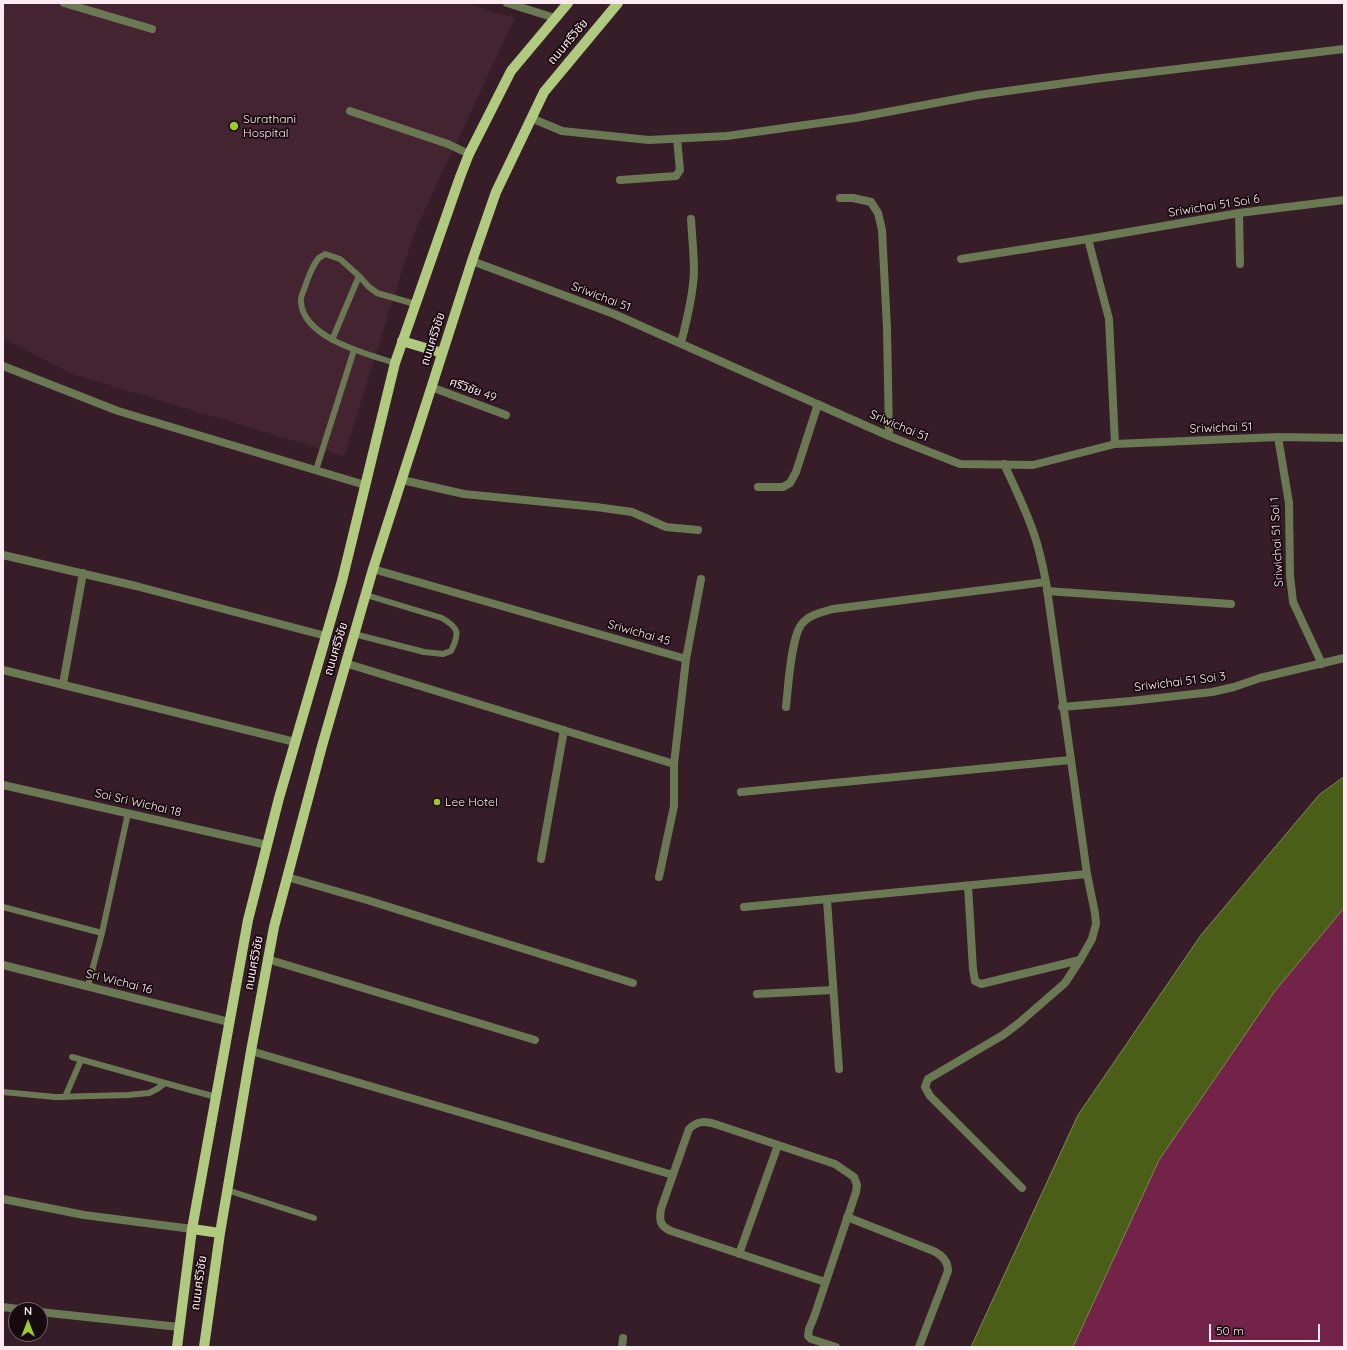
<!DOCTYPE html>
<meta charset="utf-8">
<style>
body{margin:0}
#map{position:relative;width:1347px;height:1350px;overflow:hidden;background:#371d27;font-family:Quicksand,sans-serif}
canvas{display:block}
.frame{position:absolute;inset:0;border:4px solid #feebf1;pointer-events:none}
.north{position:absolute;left:8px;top:1302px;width:40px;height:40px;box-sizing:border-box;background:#170b0f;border:1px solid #736569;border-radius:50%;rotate:0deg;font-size:11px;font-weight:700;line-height:16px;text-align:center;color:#feebf1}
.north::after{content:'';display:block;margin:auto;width:14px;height:18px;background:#9eca2e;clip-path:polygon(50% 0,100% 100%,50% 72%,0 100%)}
.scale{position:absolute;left:1209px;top:1324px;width:111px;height:18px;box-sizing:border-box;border:2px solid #feebf1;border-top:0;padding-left:5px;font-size:12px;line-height:14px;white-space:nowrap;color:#feebf1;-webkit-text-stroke:3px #170b0f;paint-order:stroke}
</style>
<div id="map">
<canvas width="1347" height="1350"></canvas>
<div class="frame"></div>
<div class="north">N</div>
<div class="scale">50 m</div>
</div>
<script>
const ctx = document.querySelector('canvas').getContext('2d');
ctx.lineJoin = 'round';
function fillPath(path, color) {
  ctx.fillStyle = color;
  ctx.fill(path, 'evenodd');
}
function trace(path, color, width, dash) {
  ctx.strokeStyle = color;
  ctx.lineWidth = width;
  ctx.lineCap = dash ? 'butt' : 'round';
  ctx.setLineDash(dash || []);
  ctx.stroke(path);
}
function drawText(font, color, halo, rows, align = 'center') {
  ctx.font = font + ' Quicksand,"Noto Sans Thai",sans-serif';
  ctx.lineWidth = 3.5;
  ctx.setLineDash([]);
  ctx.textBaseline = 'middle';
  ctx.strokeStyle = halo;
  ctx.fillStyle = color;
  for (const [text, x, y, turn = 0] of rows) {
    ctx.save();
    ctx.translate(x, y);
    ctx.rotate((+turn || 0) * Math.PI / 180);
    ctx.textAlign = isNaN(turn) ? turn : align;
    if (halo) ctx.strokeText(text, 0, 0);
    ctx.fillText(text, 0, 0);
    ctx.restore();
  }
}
fillPath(new Path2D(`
 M3,3H466L515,18L414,233L344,456L72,374L3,338Z`), '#442431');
fillPath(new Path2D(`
 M1344,908V1347H1073L1159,1160L1275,991Z`), '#732348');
const water = new Path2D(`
 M1344,777V908L1275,991L1159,1160L1073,1347H971L1078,1115L1201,935L1319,795Z`);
fillPath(water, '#4a5e18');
trace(water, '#808859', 1);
trace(new Path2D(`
 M332,340L359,276
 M395,363C367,354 303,338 301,302C300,298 303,292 305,287C307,280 313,265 318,259C319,257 323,256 325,254L340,259L359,276L369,287L377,293L415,304
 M316,470L354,350
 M354,634L424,652L443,654L451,651C460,633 459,628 442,618L366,595
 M3,907L102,933
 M88,986L102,933L128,813
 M72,1057L165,1083
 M3,1092L55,1097L128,1095L149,1093L157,1089L165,1083L216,1097
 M65,1097L81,1060
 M227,1190L314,1218`), '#6b7854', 6);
trace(new Path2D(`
 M64,3L152,29
 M507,3L555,18
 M350,111L448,144L469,154
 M531,118L562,131L649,140L727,136L855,118L978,95L1102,78L1344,49
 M620,180L676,176L680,170L677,139
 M840,198H853L871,202L878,213L882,230L887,328L889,436
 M1239,213L1240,264
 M961,259L1088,239
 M472,261L614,314L889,436L960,464L1033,465L1115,444L1278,437L1344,438
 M681,343C687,320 693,296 694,272C694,254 692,236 691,219
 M3,366L118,411L365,485
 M431,387L506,415
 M1278,437L1289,503L1290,576L1293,602L1322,664
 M1115,444L1109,319L1088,239L1239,213L1344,200
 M1004,464C1015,488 1027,512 1035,537C1040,552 1043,567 1046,582L1087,874L1095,913L1096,924L1092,939L1080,960L1065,983L1019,1023L1003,1035L928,1079L925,1087L930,1096L1022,1188
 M402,480L464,494L596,507L632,512L666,527L698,530
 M758,487H783L790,483L796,472L818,404
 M3,555L136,586L326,636
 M373,569L686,659L674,764V806L659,877
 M1047,591L1231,604
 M686,659L701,579
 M345,663L674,764
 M3,670L295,742
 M63,684L83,573
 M786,707C788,688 791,639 801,625C808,615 822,612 833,609L1046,582
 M1062,707L1131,701L1212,692L1234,687L1260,678L1344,658
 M3,785L267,845
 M741,792L1070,760
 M541,859L564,730
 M287,877L367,900L633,983
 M968,886L973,969L975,981L981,984L1080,960
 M827,900L839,1069
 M744,907L1087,874
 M267,959L535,1040
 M3,965L229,1022
 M757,994L833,990
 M251,1051L673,1175
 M3,1199L84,1215L192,1229
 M847,1217L931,1250C941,1254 948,1260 948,1271L919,1347
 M739,1254L778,1145
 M825,1282L671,1231C660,1226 659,1221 661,1209L689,1129C698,1120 706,1121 718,1125L835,1164L854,1177L857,1185L856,1192L814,1317L809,1329L808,1336L811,1339L836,1347
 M3,1307L26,1310
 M40,1312L179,1327
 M622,1347L623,1338`), '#6b7854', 8);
trace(new Path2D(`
 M402,341L442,353
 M192,1229L220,1233
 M177,1347L192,1229L248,920L279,798L342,581L395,363L460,177L469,154L511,71L568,3
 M204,1347L220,1233L251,1051L274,927L322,746L373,569L472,261L496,192L544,92L618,3`), '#b0ca7f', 10);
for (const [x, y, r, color] of [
 [234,126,5,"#9eca2e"],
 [437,802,4,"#9eca2e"]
]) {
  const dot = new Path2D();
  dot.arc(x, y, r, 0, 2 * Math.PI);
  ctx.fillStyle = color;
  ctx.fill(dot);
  trace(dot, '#170b0f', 1.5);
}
drawText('12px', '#feebf1', '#170b0f', [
 ["ถนนศรีวิชัย",568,42,-50],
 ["Sriwichai 51 Soi 6",1214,206,-9],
 ["Sriwichai 51",601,297,21],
 ["ถนนศรีวิชัย",433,339,-72],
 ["ศรีวิชัย 49",473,390,20],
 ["Sriwichai 51",899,426,23],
 ["Sriwichai 51",1221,428,-2],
 ["Sriwichai 51 Soi 1",1277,542,-93],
 ["Sriwichai 45",639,633,16],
 ["ถนนศรีวิชัย",336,649,-73],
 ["Sriwichai 51 Soi 3",1180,682,-7],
 ["Soi Sri Wichai 18",138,803,13],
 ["ถนนศรีวิชัย",254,963,-79],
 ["Sri Wichai 16",119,982,14],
 ["ถนนศรีวิชัย",199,1283,-82]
]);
drawText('12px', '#feebf1', '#170b0f', [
 ["Surathani",243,119],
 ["Hospital",243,133],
 ["Lee Hotel",445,802]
], 'left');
</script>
